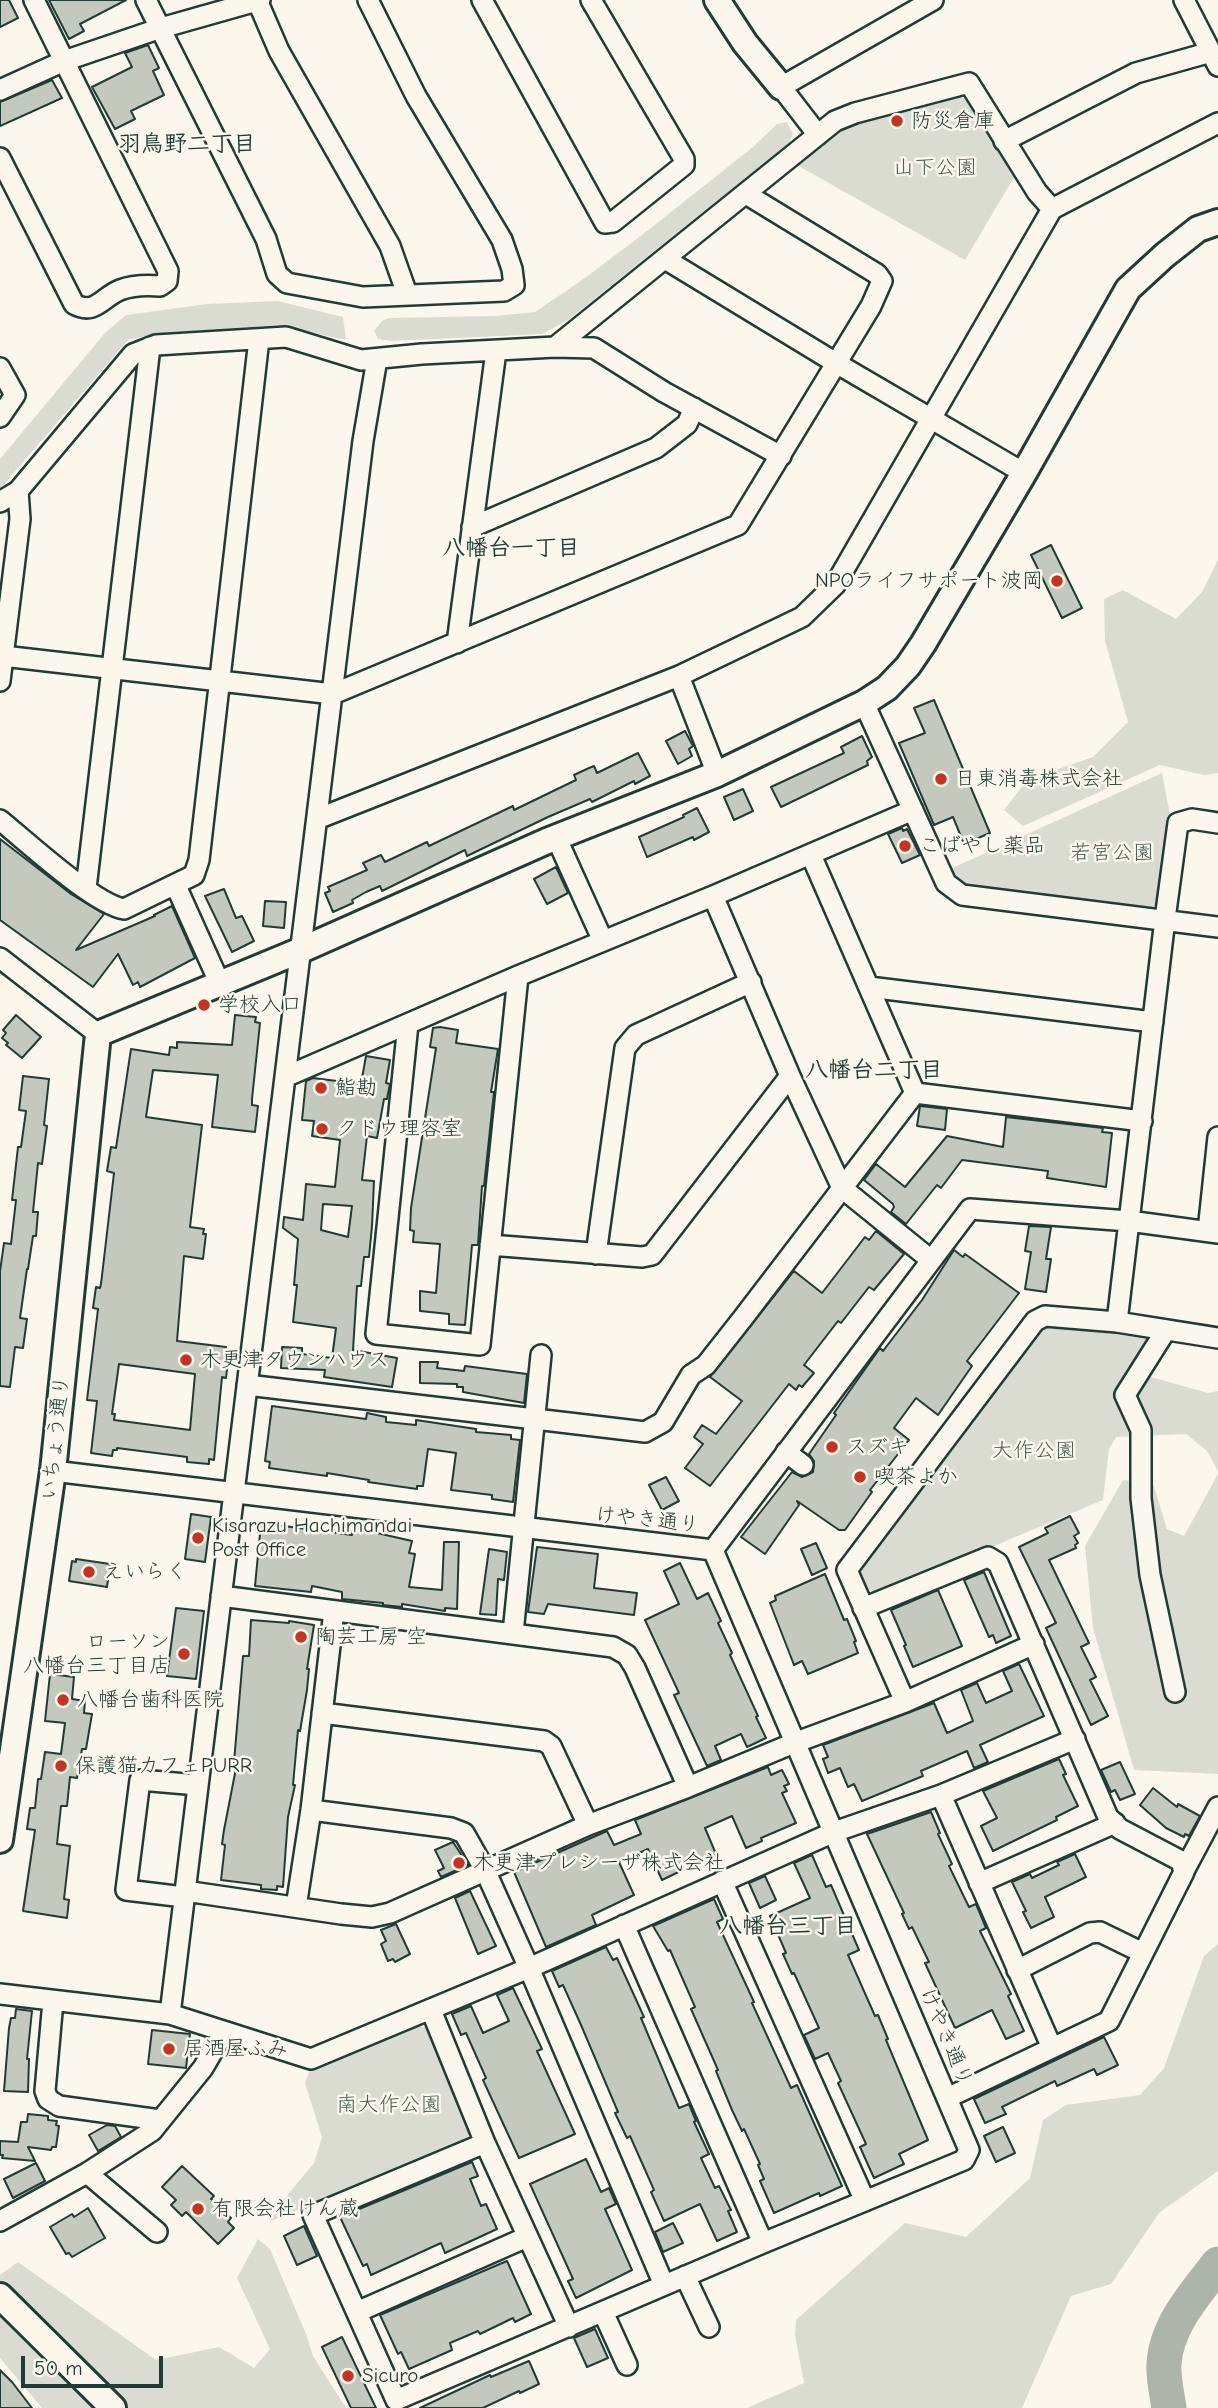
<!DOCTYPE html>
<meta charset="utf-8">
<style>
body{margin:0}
#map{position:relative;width:1218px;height:2408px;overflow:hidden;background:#fbf7ec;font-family:"Comic Neue",sans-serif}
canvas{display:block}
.scale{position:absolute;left:21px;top:2356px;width:142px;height:32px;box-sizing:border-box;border:4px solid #1f3d34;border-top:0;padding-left:9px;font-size:21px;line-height:24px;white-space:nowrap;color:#1f3d34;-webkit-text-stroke:5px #fbf7ec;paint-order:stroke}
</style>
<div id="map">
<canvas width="1218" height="2408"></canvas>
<div class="scale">50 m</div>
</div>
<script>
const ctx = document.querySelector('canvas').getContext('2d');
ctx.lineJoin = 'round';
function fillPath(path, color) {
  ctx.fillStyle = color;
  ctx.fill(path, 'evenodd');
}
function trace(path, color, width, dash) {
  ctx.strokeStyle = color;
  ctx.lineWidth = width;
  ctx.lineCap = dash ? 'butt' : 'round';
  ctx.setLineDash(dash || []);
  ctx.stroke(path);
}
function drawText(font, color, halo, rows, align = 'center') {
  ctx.font = font + ' "Comic Neue","Klee One",sans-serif';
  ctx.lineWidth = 5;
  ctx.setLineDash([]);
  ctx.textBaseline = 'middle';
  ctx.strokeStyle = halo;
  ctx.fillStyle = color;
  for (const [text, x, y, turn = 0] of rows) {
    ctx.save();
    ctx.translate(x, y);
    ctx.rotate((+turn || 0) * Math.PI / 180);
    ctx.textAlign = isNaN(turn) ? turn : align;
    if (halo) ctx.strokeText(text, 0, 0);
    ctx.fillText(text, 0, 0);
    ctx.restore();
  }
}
fillPath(new Path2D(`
 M956,94L968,101L1016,174L965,260L797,165L846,126Z
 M787,122L793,134L789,143L568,320L542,334L391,341L378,339L374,331L382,321L389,318L494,316L535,312L585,278L642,235L753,147L777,124Z
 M278,301L343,317L346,340L279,325L155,334L128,340L0,489V459L105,333L126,315L208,304Z
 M1218,560V773L1204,775L1160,765L1023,826L1004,810L1027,780L1093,757L1128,722L1105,641L1104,599L1123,590L1176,619L1202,592Z
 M1162,773L1170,815L1158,904L1146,910L966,886L950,869Z
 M1036,1324L1150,1334L1151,1342L1126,1370L1208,1393L1218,1391V1471L1207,1451L1186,1434L1116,1437L1109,1449L1103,1500L878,1595C861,1587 858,1578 855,1560Z
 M1218,1474V1774L1134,1770L1093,1628L1085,1546L1123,1480L1153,1483L1167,1529L1184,1536Z
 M1218,1944V2171L1159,2213L1111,2284L1071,2296L1022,2408H747L804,2383L795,2335L796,2320L905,2223L966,2237L1030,2178L1043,2120L1066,2105L1140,2095L1164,2068L1204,1956Z
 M417,2025L430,2029L471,2127L467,2141L271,2221L275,2210L314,2163L322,2137L305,2083L310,2070Z
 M258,2239L270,2249L306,2334L313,2356L346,2408H42L0,2358V2275L18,2262L156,2360L219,2347L254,2368L270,2349L237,2278Z`), '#dbdcd1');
trace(new Path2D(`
 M1169,2408C1167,2394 1163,2378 1164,2364C1166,2325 1196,2293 1218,2264`), '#adb4aa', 35);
const building = new Path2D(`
 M0,0H9L18,18L0,27Z
 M49,0H126L80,24L84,31L69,39Z
 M148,45L159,68L153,71L164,95L131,111L135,119L115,129L92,87L132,67L125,53Z
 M52,80L62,98L0,126V102Z
 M1051,545L1082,608L1062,618L1031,555Z
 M934,700L990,833L964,844L953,817L934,825L899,743L925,733L914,708Z
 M685,731L693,746L689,749L692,756L678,764L666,741Z
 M862,736L872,757L867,761L868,765L781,807L771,787L844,753L841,747Z
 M638,753L650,776L635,784L634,781L592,802L590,799L548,817L467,856L465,850L382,891L380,886L366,892L352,900L353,903L333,912L325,893L330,891L328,887L367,870L363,863L381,855L385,862L427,842L429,846L513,806L514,810L576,780L574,775L589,768L594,766L597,773Z
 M743,789L753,811L734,820L724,797Z
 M697,808L709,832L694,840L693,837L647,857L639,837L684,817L683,815Z
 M902,828L903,831L907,829L920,855L902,863L888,834Z
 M0,839L71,894L104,914L76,950L155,916L154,915L172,906L195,958L140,987L138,982L133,985L118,954L93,987L0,920Z
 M556,867L568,893L547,904L534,879Z
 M224,889L236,918L242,916L254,941L232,952L205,896Z
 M265,901L286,902L284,928L263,926Z
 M16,1015L41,1037L22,1058L6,1045L8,1043L2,1038L6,1033L3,1030Z
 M235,1015L256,1017L255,1022L260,1023L252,1099V1105L258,1106L255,1132L212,1127L218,1075L153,1070L146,1117L202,1125L190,1227L204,1229L203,1234H206L203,1259L184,1256L177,1341L226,1347L225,1351L229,1352L226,1378L222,1377L214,1460L209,1459V1464L187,1462V1457L117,1448V1450H113L112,1456L91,1453L97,1401L87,1400L98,1309L93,1308L96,1287L100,1288L101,1284L114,1173L107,1171L111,1147L116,1148L131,1049L169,1055L170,1047L177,1048V1042L232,1045ZM119,1364L195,1374L190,1430L114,1420L115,1414H112Z
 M440,1027L458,1030L456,1043L498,1049L491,1092H494L484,1186H482L478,1245H472L465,1325L449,1324V1314L420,1311V1291L436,1293L440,1244L413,1242L414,1231L410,1230L411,1208L436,1048L430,1047L433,1028Z
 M366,1056L390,1060L386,1083L390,1084L387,1099H384L377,1138L367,1136L362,1180L374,1181L372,1226L369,1257H364L361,1286H357L353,1350L397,1358L392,1387L324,1377L325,1370L281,1368L282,1347L302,1348V1354L332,1358L336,1328L293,1322L297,1285H294L298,1239L283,1228L284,1217L303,1220L306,1184L335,1187L340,1140L312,1136L314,1121L302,1120L306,1081L313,1078L361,1084ZM323,1204L352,1206L348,1237L321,1230Z
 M23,1076L49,1079L44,1125L47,1126L42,1164L38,1163L33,1212H38L36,1236H33L28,1269H27L20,1318L27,1319L23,1348L15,1347L10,1387L0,1386V1271L4,1243L11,1244L16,1200H12L18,1147H21L26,1111L19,1110Z
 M920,1106L947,1109L945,1130L917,1126Z
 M1006,1117L1103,1128L1102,1132L1112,1133L1106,1187L1047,1178L1048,1171L962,1160L941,1188L937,1185L906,1224L891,1212L894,1207L893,1204L864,1180L876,1164L905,1187L947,1136L1003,1147Z
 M1029,1226L1051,1227L1046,1259H1051L1046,1292L1025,1289L1031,1252L1025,1251Z
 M876,1231L904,1254L874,1290L869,1287L841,1323L838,1321L804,1365L814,1373L802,1387L799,1385L796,1390L789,1384L710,1486L685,1468L703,1444L694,1437L702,1425L716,1434L742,1401L710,1377L794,1271L822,1293L865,1237L869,1240Z
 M954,1250L963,1257L965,1254L1019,1293L967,1361L972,1366L938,1415L916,1398L894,1428L909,1440L870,1490L872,1492L845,1530H839L797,1501L799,1505L765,1554L741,1537L792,1472L802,1477L813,1472L814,1461L809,1454L836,1415L834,1413L880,1348L883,1351L922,1300Z
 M420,1362H438L437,1368L464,1371L465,1366L527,1374L524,1403L463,1392V1387H457V1384L420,1383Z
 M272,1406L366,1419L367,1413L386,1417V1422L416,1425V1420L476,1429V1432L511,1435V1439L520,1440L513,1502L492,1499V1495L451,1490L456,1453L428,1449L423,1486H417V1489L368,1482L369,1480L327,1473V1476L269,1468L270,1462L265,1461Z
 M666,1477L679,1501L662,1510L649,1485Z
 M191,1514L211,1517L205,1562L185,1559Z
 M1070,1516L1079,1533L1074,1536L1078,1543L1075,1545L1076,1548L1049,1560L1089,1643L1081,1647L1096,1677L1090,1680L1108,1716L1091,1725L1046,1628L1056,1623L1019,1547L1048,1533L1045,1528Z
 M261,1523L352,1535L353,1530L377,1533L412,1541L409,1553L415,1554L409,1587L442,1590L444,1542H459L457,1609L445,1608V1611L402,1604V1607L383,1605V1603L342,1599V1592L312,1586L311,1592L255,1586Z
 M816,1543L827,1568L812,1575L801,1549Z
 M537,1547L598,1554L594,1588L637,1593L634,1615L548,1604L544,1614L528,1612Z
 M489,1549L507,1552L504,1580L498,1579L496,1615L480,1614Z
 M76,1559L110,1564L107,1587L69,1581L72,1561L76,1562Z
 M680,1563L697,1599L708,1593L721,1621L718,1623L732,1653L730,1655L758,1716L756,1717L766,1738L747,1747L741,1734L715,1746L721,1760L707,1766L674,1695L679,1693L645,1620L679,1604L664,1571Z
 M984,1572L1011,1636L996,1643L993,1635L989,1637L964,1580Z
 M825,1574L844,1620L847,1619L856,1641L854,1642L858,1653L808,1674L802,1661L794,1665L770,1603L776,1600L775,1596Z
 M938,1590L962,1646L913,1667L904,1646L906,1645L891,1610Z
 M176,1608L204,1611L196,1679L167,1676Z
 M251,1620L289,1623V1621L314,1625L307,1669H309L307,1690L300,1731L298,1730L293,1785H295L288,1817L283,1887L277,1886V1890L261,1889V1885L221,1880L225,1845L222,1844L224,1830L237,1763L234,1762L243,1656H249Z
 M1019,1664L1044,1716L980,1745L988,1762L974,1768L967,1751L921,1771L923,1776L862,1801L854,1784L848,1787L840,1768L828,1773L823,1759L828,1757L823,1745L934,1703L947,1733L973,1721L961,1690L977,1683L986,1703L1012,1691L1003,1671Z
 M50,1674L74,1677L72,1699L85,1701L84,1713L92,1714L86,1749H82L77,1778L70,1777L67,1806H61L57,1844L70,1846L64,1899L69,1900L67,1918L23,1911L35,1830L27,1829L30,1808H35L38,1779H41L45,1752L61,1754L65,1723L45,1721Z
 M1059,1759L1066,1774L1063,1775L1078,1806L1056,1817L1057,1820L993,1851L981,1826L997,1818L983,1791Z
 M1120,1762L1135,1794L1120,1800L1115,1790L1111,1792L1101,1770Z
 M768,1767L771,1775L782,1770L789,1784L784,1786L787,1791L782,1793L796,1823L761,1838L762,1841L746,1848L732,1816L705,1828L716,1854L662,1880L648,1849L619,1862L634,1895L592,1915L596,1925L546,1947L514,1872L607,1831L614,1845L641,1834L635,1820Z
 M1153,1788L1177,1807L1178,1804L1200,1816L1189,1836L1185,1834L1184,1837L1166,1828L1140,1805Z
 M931,1812L940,1833L938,1834L952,1864L949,1866L969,1907L976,1904L986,1928L980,1931L1011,1994L1008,1996L1024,2031L1006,2039L992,2010L955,2028L925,1963L929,1962L912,1927L909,1929L902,1914L904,1913L867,1834Z
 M453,1842L468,1865L441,1877L438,1871L444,1868L435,1850Z
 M1075,1854L1086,1877L1045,1897L1054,1917L1031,1928L1023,1912L1026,1911L1012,1882L1030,1874L1032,1878L1059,1865L1057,1862Z
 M812,1855L826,1887L831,1885L859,1950L848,1955L875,2016L878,2015L888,2039L886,2040L928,2140L899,2154L904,2164L874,2178L860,2147L866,2144L838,2083L841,2081L828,2053L815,2059L804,2035L819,2028L794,1973L792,1974L783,1954L786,1953L770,1916L810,1898L794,1863Z
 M765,1876L776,1900L760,1908L749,1883Z
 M470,1891L496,1946L478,1954L455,1898Z
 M714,1899L723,1919L717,1922L754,2002L752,2003L791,2088L797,2085L842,2186L820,2196L819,2193L774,2213L760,2181L764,2179L758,2165L760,2164L744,2129L742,2131L732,2110L716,2071L718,2070L691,2009L695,2007L670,1950L668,1951L653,1926Z
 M396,1924L410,1954L395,1962L393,1959L388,1961L381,1944L386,1941L381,1930Z
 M606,1947L613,1960L617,1958L644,2017L641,2018L679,2108L689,2104L696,2121L694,2122L709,2154L701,2158L715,2188L719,2186L731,2210L728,2211L737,2232L717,2241L700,2204L664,2221L651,2192L654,2190L630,2136L627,2138L615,2113L618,2112L581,2025L563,1985L559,1987L552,1971Z
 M513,1988L542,2049L537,2051L575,2134L519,2158L483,2080L486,2078L466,2033L461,2035L452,2014L471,2006L483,2033L509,2021L497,1995Z
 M16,2009L32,2011L27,2059H29L28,2092L4,2091L9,2028L11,2018H15Z
 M152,2030L190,2034L186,2068L148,2064Z
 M1104,2037L1118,2065L1097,2075L1094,2069L1057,2086L1055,2081L1002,2107L1006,2114L985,2123L974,2099Z
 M28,2114L48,2116V2120L57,2121L56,2125L59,2126L56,2147H52L51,2150L28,2147L35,2161L2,2158L3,2155H0V2141L18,2142L21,2122H27Z
 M107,2125L115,2126L121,2137L98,2151L89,2135Z
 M1003,2127L1015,2153L996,2162L984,2136Z
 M586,2159L601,2192L609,2188L616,2204L605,2209L632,2270L576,2298L568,2281L573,2279L530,2184Z
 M472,2162L478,2176L470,2179L481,2206L486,2204L497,2229L445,2253L441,2243L371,2275L367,2264L363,2266L340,2217Z
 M36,2163L45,2181L13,2198L4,2179Z
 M182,2166L214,2196L211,2199L231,2218L228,2222L234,2228L218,2244L186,2212L182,2216L171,2205L176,2200L162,2187Z
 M88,2208L105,2238L72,2257L69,2253L66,2254L50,2227L72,2214L74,2217Z
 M673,2223L683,2243L663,2252L655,2232Z
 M304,2226L317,2256L297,2265L284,2236Z
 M507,2261L531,2314L515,2322L513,2318L480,2334L478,2331L450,2343L452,2350L409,2369L401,2352L398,2354L380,2315Z
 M595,2329L608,2358L587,2367L574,2338Z
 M342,2337L376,2408H351L322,2347Z
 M529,2361L539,2384L520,2393L519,2391L483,2408H420L490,2375L491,2377Z
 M0,2370L12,2382L32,2408H0Z`);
fillPath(building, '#c4c9be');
trace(building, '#1f3d34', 2);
const minor = new Path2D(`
 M146,0L266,239L277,274L287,283L363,297L504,291L514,285L512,269L502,240L416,96L368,0
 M257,0L279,51L390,246L407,294
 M482,0L605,223L613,222L684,165V159L591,0
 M1184,0L1218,66
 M0,90L64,61L161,28L260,0
 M818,135L781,87L933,0
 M1004,141L1136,73L1211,52
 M0,158L74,304C95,316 102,297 120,290C133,285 147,285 160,286L167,281L168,271L34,0
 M665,259L836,363L1024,473
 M555,347L835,121L855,113L969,83L1037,192L1052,209
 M0,368L15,395L0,417
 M0,502L18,491L133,354L156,345L286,337L361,360L422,354L555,347L594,348L664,392L781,456
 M472,527L656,448L687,424L694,408
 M457,643L496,351
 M3,656L333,694L738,525L871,306L882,281L877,274L746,194
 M679,676L717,774
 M0,681L20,519L18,491
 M864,703L946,883L962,895L1218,927
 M317,819L679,676L802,617L835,585L1052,209L1218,123
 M0,820C27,842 94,904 124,909L194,875L199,860L259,339
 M556,837L603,941
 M811,855L915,1093
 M176,886L220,984
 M86,888L150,347
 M713,896L790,1076L842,1188L931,1260
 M0,958L98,1034
 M869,987L1153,1022
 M408,1024L376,1334L480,1345L518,976
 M285,1077L518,976L713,896L913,810
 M915,1093L1142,1121
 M1208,1231L1218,1137
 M490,1245L642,1257L652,1255L790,1076
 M596,1254L625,1048L636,1035L751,982
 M1117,1322L1165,919L1178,823L1192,819L1218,823
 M1166,1330L1125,1395L1141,1430V1498L1150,1575L1175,1692
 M247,1385L645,1432L663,1422L691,1375L706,1365L743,1318L915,1093
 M786,1452L803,1465
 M53,1471L713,1550L969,2150L964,2160L763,2243L396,2400L313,2215L485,2143
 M713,1550L970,1209L1129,1221L1218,1233
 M221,1596L613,1647L627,1655L635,1668L688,1787
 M863,1608L988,1557L998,1563L1108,1817L1120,1829L1181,1861L1184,1872L1109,2021L947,2098
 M513,1633L541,1355
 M905,1702L847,1570L1035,1321L1045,1316L1117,1322L1218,1338
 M322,1713L544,1741L551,1746L588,1825
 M941,1795L1052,2048
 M311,1810L451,1828L464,1833L485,1870L529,1968L664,2285
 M1184,1871L1218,1807
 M722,1881L865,2201
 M979,1883L1115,1823
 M185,1891L341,1914L372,1917L390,1913L588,1825L688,1787L794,1743L905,1702L1034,1644
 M184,1897L126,1890L140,1780L198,1785
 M296,1907L311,1810L334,1611
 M624,1925L763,2243
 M1017,1970L1090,1933L1100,1932L1143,1953
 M0,1994L170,2014L311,2059L529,1968L834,1832L941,1795L1075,1739
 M53,2001L45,2091L48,2099L59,2106L160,2120
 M431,2010L485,2143L569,2327
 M170,2014L363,441L377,359
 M87,2173L157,2232
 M0,2221L87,2173L152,2131L203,2068L224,2032
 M685,2276L709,2327
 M357,2312L527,2237
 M603,2312L627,2365`);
const tertiary = new Path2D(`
 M717,0L745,43L781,87
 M0,1840L53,1471L98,1034L301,950L547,841L717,774L864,703L887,688L908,666L923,644L1024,473L1128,289L1165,255L1198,229L1218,222
 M0,2296L113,2408`);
trace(minor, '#1f3d34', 24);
trace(tertiary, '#1f3d34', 30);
trace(minor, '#fbf7ec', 19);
trace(tertiary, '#fbf7ec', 24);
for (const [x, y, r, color] of [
 [897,121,7,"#c8321e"],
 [1057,581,7,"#c8321e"],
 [941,779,7,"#c8321e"],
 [905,846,7,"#c8321e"],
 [204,1005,7,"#c8321e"],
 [321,1088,7,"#c8321e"],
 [322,1129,7,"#c8321e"],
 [186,1360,7,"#c8321e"],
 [832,1447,7,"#c8321e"],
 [860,1477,7,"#c8321e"],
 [198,1538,7,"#c8321e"],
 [89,1572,7,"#c8321e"],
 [301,1637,7,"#c8321e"],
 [184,1654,7,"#c8321e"],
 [63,1700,7,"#c8321e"],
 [61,1766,7,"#c8321e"],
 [459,1863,7,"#c8321e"],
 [169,2049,7,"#c8321e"],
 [198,2209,7,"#c8321e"],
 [348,2376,7,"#c8321e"]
]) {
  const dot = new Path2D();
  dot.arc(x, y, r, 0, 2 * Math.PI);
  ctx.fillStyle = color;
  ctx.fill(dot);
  trace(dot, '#fbf7ec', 2.5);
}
drawText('21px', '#1f3d34', '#fbf7ec', [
 ["防災倉庫",911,121],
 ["NPOライフサポート波岡",1043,581,"right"],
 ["日東消毒株式会社",955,779],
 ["こばやし薬品",919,846],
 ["学校入口",218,1005],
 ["鮨勘",335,1088],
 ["クドウ理容室",336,1129],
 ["木更津タウンハウス",200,1360],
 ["スズキ",846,1447],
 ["喫茶よか",874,1477],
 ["Kisarazu Hachimandai",212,1526],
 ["Post Office",212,1550],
 ["えいらく",103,1572],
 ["陶芸工房 空",315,1637],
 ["ローソン",170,1642,"right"],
 ["八幡台三丁目店",170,1666,"right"],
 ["八幡台歯科医院",77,1700],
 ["保護猫カフェPURR",75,1766],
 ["木更津プレシーザ株式会社",473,1863],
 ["居酒屋ふみ",183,2049],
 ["有限会社けん蔵",212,2209],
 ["Sicuro",362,2376]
], 'left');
drawText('21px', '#455d53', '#fbf7ec', [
 ["山下公園",935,168],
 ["若宮公園",1112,853],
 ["大作公園",1034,1451],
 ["南大作公園",389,2105]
]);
drawText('21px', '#1f3d34', '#fbf7ec', [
 ["いちょう通り",56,1438,-84],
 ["けやき通り",647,1520,6],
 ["けやき通り",946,2037,67]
]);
drawText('bold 23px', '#1f3d34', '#fbf7ec', [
 ["羽鳥野二丁目",187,144],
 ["八幡台一丁目",511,548],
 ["八幡台二丁目",874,1070],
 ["八幡台三丁目",788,1926]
]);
</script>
